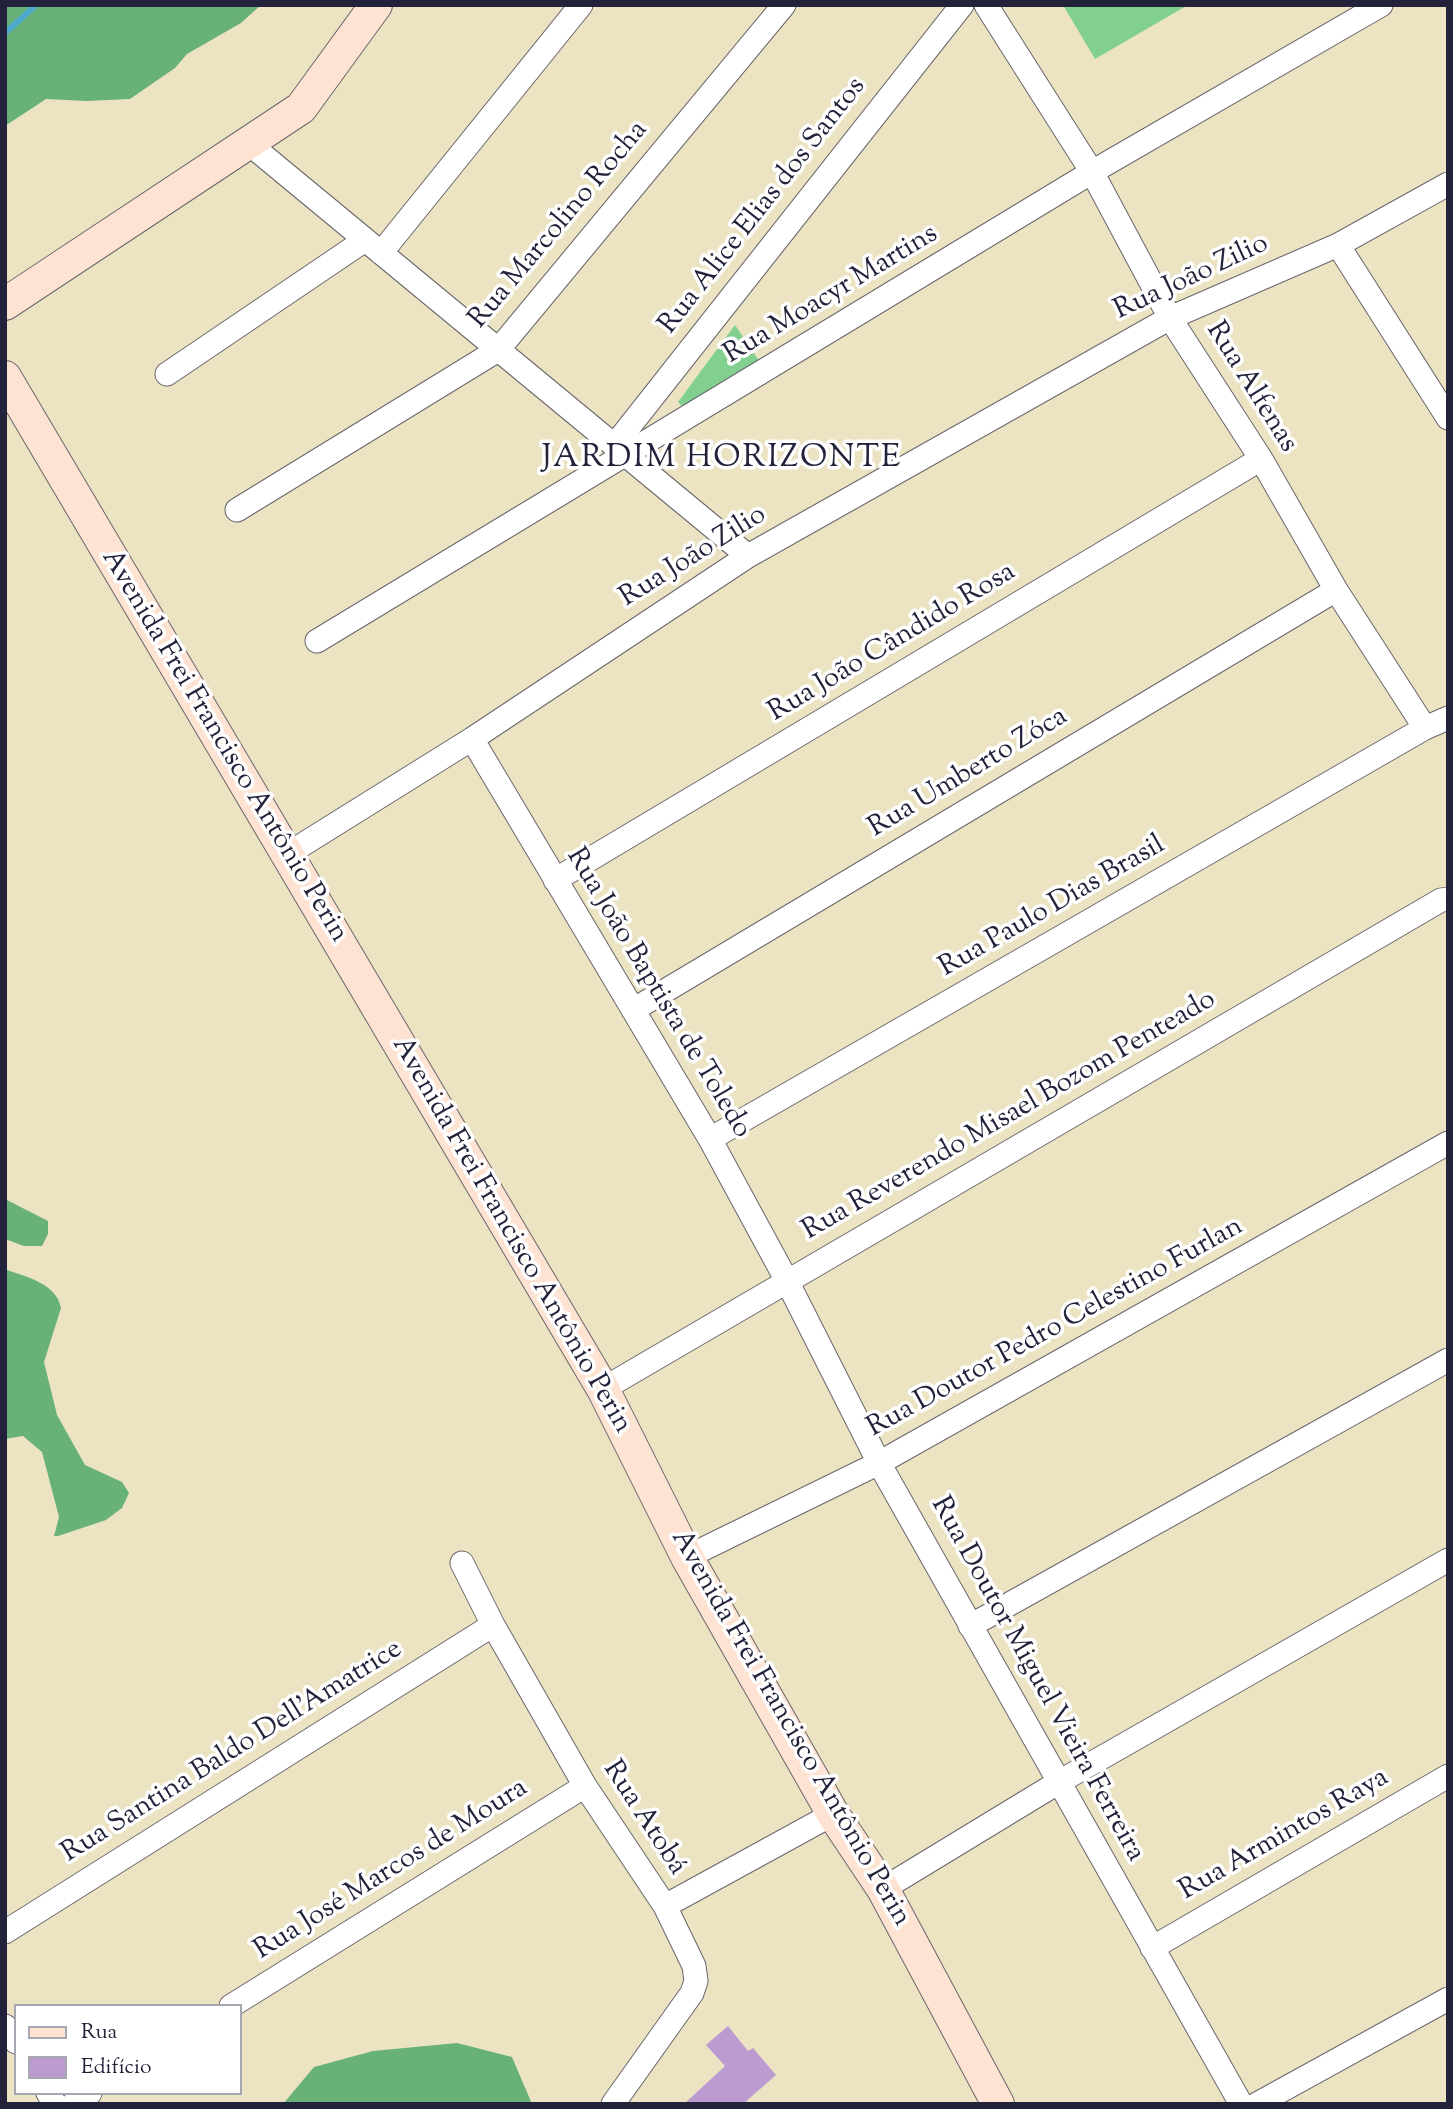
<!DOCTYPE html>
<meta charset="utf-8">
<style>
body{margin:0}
#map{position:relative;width:1453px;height:2109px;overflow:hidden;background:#ece3c3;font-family:"Sorts Mill Goudy",serif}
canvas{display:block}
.frame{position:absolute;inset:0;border:7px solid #22223b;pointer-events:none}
.legend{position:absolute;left:14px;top:2004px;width:228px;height:91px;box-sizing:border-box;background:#fff;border:2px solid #a7a7b1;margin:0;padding:9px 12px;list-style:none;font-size:21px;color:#22223b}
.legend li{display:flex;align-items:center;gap:14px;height:35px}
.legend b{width:35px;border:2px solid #a7a7b1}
</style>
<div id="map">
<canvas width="1453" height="2109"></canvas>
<div class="frame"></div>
<ul class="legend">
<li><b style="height:9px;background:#fee3d2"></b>Rua</li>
<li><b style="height:19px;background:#bc9cd0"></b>Edifício</li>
</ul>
</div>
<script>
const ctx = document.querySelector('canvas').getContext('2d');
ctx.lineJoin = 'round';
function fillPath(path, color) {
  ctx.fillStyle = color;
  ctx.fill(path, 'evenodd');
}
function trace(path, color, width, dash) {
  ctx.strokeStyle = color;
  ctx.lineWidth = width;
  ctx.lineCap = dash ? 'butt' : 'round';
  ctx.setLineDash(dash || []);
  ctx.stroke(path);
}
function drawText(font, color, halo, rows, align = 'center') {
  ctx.font = font + ' "Sorts Mill Goudy",serif';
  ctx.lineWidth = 7;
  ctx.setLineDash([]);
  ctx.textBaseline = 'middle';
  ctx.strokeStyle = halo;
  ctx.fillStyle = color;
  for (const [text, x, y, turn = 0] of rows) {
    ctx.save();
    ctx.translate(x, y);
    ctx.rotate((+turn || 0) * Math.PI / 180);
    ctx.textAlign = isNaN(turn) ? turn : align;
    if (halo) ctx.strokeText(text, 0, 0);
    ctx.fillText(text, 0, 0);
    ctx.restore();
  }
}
fillPath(new Path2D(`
 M1063,5H1188L1095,59Z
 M735,325L760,362L686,410L678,402Z`), '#81d090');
fillPath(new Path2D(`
 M5,5H261L241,23L187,54L175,68L130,99L86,101L46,99L5,126Z
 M5,1199L48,1221V1234L42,1246H24L5,1239Z
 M5,1267L7,1270C27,1277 57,1284 61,1308L44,1362L57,1415L85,1465L122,1482L129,1493L122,1508L106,1520L58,1536H54L59,1517L42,1452L23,1436L5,1439Z
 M457,2043L512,2057L532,2104H283L314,2067L373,2051Z`), '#68b27a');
trace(new Path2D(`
 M5,33L36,5`), '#4eaacc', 6);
fillPath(new Path2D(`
 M728,2026L748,2051L753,2048L776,2075L743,2104H684L725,2066L706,2045Z`), '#bc9cd0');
const street = new Path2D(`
 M986,5L1092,172L1170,318L1261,459L1336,590L1425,728
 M247,142L748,556
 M1338,245L1448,418
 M381,253L581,5
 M167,374L365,240
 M614,446L962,5
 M237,510L498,350L784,5
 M317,641L1092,172L1381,5
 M472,739L710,1139L787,1281L879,1463L1241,2104
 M286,855L472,739L748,556L1170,318L1338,245L1448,184
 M555,880L1261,459
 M633,1010L1336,590
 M710,1139L1425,728L1448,718
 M603,1389L1441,900L1448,899
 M687,1557L879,1463L1448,1143
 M462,1563L493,1625L585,1786L665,1906L694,1966L696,1981L692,1993L613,2104
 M970,1626L1448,1360
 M883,1889L1059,1782L1448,1560
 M665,1906L833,1814
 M5,1932L493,1625
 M1152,1948L1448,1776
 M231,2006L585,1786
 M5,2026L16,2042
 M48,2093L55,2104
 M73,2104L90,2093
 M1257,2104L1448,1999`);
const secondary = new Path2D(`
 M5,304L301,108L376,5
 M5,377L603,1389L687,1557L833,1814L883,1889L998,2104`);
trace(street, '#69666b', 25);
trace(secondary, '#69666b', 34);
trace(street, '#fff', 23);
trace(secondary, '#fee3d2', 32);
drawText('28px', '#22223b', '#fff', [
 ["Rua Alice Elias dos Santos",764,207,-52],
 ["Rua Marcolino Rocha",560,226,-50],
 ["Rua João Zilio",1192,279,-25],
 ["Rua Moacyr Martins",832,296,-31],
 ["Rua Alfenas",1250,388,58],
 ["Rua João Zilio",694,558,-32],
 ["Rua João Cândido Rosa",893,644,-31],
 ["Avenida Frei Francisco Antônio Perin",223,747,59],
 ["Rua Umberto Zóca",969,774,-31],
 ["Rua Paulo Dias Brasil",1053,908,-30],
 ["Rua João Baptista de Toledo",657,994,59],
 ["Rua Reverendo Misael Bozom Penteado",1010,1117,-30],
 ["Avenida Frei Francisco Antônio Perin",510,1236,60],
 ["Rua Doutor Pedro Celestino Furlan",1056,1329,-29],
 ["Rua Doutor Miguel Vieira Ferreira",1036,1680,61],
 ["Avenida Frei Francisco Antônio Perin",789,1729,60],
 ["Rua Santina Baldo Dell'Amatrice",233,1753,-32],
 ["Rua Atobá",643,1819,57],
 ["Rua Armintos Raya",1285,1836,-30],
 ["Rua José Marcos de Moura",392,1871,-32]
]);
ctx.letterSpacing = '2px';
drawText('32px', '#22223b', '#fff', [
 ["JARDIM HORIZONTE",722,461]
]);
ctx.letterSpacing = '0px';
</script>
